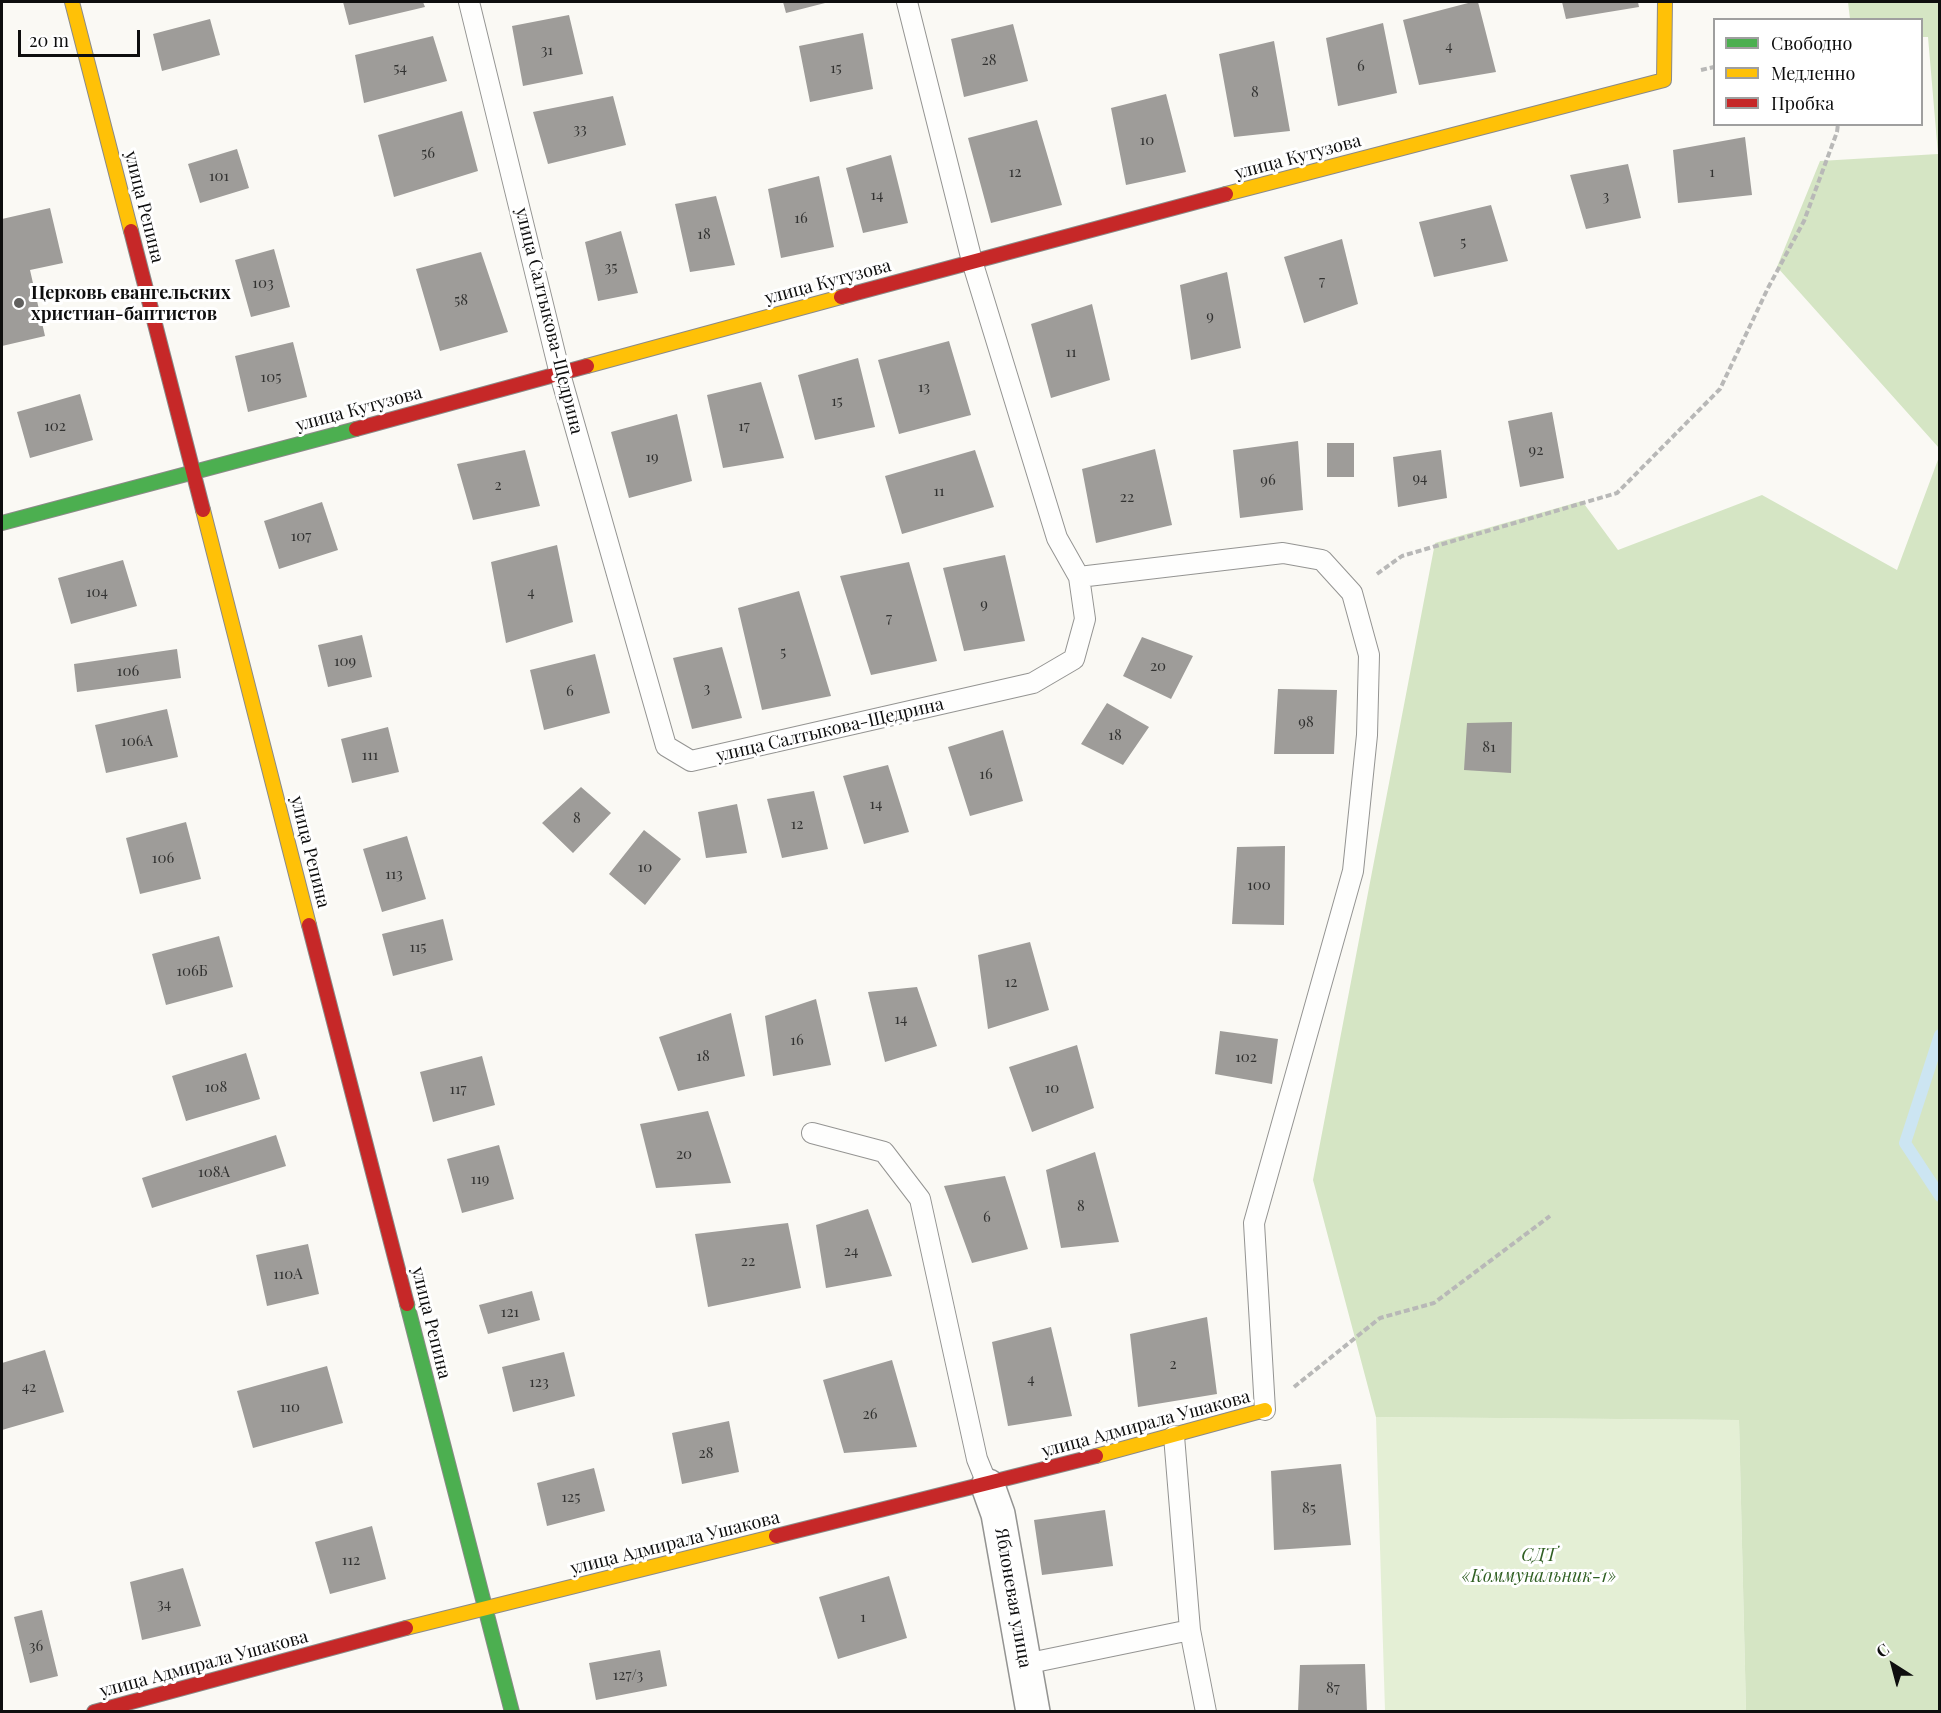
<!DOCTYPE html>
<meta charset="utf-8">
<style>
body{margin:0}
#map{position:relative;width:1941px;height:1713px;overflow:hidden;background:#faf9f4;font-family:"Playfair Display",serif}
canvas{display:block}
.frame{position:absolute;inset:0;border:3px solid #0e0e0e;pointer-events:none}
.legend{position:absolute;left:1713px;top:18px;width:210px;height:108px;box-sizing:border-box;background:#fff;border:2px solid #9f9f9f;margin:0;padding:8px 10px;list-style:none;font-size:18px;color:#0e0e0e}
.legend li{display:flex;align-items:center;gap:12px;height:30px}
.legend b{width:30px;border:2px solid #9f9f9f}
.north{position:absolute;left:1863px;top:1635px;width:60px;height:60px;-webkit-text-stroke:4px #fff;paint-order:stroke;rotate:324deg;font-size:16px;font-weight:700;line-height:24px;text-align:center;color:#0e0e0e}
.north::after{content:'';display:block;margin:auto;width:21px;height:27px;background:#0e0e0e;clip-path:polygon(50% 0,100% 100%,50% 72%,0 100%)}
.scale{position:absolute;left:18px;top:30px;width:122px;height:27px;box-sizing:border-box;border:3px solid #0e0e0e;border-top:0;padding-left:8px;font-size:18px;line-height:21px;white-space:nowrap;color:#0e0e0e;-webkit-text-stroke:4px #fff;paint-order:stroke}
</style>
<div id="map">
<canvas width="1941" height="1713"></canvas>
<div class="frame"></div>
<ul class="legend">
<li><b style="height:8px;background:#4caf50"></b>Свободно</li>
<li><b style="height:8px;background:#ffc107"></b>Медленно</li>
<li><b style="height:8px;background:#c62828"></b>Пробка</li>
</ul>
<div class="north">С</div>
<div class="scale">20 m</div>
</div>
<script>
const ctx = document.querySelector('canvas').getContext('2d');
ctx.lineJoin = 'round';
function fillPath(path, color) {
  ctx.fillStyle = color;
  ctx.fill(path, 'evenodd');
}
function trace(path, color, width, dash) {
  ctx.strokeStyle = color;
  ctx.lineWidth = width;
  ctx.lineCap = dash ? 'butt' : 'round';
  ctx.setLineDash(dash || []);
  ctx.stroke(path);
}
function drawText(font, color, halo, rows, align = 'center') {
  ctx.font = font + ' "Playfair Display",serif';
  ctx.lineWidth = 6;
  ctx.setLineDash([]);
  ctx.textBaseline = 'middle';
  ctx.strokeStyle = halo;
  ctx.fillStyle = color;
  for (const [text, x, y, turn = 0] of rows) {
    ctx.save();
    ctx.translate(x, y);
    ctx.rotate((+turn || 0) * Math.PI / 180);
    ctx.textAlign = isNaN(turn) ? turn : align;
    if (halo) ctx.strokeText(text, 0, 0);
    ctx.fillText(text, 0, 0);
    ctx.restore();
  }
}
fillPath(new Path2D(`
 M1376,1417L1739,1420L1746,1711H1385Z`), '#e4efd5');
fillPath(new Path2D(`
 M1848,2H1939V448L1777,267L1820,161L1938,154L1928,37H1922V20L1850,19Z
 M1939,457V1711H1746L1739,1420L1376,1417L1313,1180L1435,543L1582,501L1618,550L1762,495L1897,570Z`), '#d5e5c4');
trace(new Path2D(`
 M1940,1035L1905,1143L1940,1196`), '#cce5f2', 12);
fillPath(new Path2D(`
 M343,2H423L425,7L349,25Z
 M783,2H829L786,13Z
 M1472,2H1478L1496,72L1419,85L1403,20Z
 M1562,2H1638L1639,7L1566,19Z
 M569,15L583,74L523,86L512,26Z
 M210,19L220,55L162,71L153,34Z
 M1383,23L1397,93L1338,106L1326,38Z
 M1013,24L1028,81L964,97L951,39Z
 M863,33L873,89L810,102L799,46Z
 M433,36L447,81L364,103L355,55Z
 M1274,41L1290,131L1234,137L1219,54Z
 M1166,94L1186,172L1126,185L1111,108Z
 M613,96L626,145L548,164L533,112Z
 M462,111L478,171L394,197L378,135Z
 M1037,120L1062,205L991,223L968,138Z
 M1745,137L1752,195L1678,203L1673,150Z
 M237,149L249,188L200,203L188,164Z
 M891,155L908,223L863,233L846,168Z
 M1628,164L1641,218L1586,229L1570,175Z
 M819,176L834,247L781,258L768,189Z
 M716,196L735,265L690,272L675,204Z
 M1491,205L1508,261L1434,277L1419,222Z
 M50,208L63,263L30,270L45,336L2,346V219Z
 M621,231L638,293L598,301L585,242Z
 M1342,239L1358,304L1304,323L1284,257Z
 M274,249L290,307L251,317L235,260Z
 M481,252L508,332L440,351L416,269Z
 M1227,272L1241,348L1191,360L1180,285Z
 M1092,304L1110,380L1051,398L1031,324Z
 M949,341L971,415L899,434L878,360Z
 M293,342L307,397L248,412L235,356Z
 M858,358L875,427L815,440L798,375Z
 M761,382L784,458L723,468L707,395Z
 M80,394L93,440L30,458L17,412Z
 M1552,412L1564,478L1520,487L1508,421Z
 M677,414L692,481L629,498L611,432Z
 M1298,441L1303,510L1240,518L1233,450Z
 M1327,443H1354V477H1327Z
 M1155,449L1172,525L1096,543L1082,469Z
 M525,450L540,506L473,520L457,464Z
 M975,450L994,507L902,534L885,476Z
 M1441,450L1447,498L1398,507L1393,457Z
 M322,502L338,550L279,569L264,521Z
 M557,545L573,622L506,643L491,562Z
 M1005,555L1025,641L964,651L943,568Z
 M123,560L137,606L71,624L58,578Z
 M909,562L937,661L871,675L840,576Z
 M799,591L831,696L762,710L738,608Z
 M362,635L372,677L328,687L318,645Z
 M1142,637L1193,656L1171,699L1123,676Z
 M722,647L742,718L692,729L673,658Z
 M177,649L181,678L77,692L74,664Z
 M595,654L610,713L544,730L530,670Z
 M1278,689L1337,690L1334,754H1274Z
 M1107,703L1149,727L1123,765L1081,744Z
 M167,709L178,757L106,773L95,725Z
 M1512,722L1511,773L1464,770L1467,723Z
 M388,727L399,772L352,783L341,739Z
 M1003,730L1023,801L970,816L948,747Z
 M888,765L909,832L864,844L843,776Z
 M581,787L611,813L573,853L542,823Z
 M814,791L828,849L782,858L767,799Z
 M737,804L747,853L706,858L698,812Z
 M186,822L201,879L140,894L126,838Z
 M644,830L681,859L645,905L609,874Z
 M407,836L426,899L382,912L363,849Z
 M1285,846L1284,925L1232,924L1237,847Z
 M443,919L453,960L393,976L382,934Z
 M219,936L233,987L166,1005L152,954Z
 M1030,942L1049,1010L988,1029L978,955Z
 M917,987L937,1046L885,1062L868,992Z
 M816,999L831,1065L773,1076L765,1016Z
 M731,1013L745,1076L678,1091L659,1037Z
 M1220,1031L1278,1039L1272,1084L1215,1074Z
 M1077,1045L1094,1108L1032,1132L1009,1067Z
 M246,1053L260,1099L186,1121L172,1076Z
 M482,1056L495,1105L433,1122L420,1072Z
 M708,1111L731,1183L656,1188L640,1124Z
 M276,1135L286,1166L152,1208L142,1178Z
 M499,1145L514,1199L462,1213L447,1159Z
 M1095,1152L1119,1242L1061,1248L1046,1170Z
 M1005,1176L1028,1249L972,1263L944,1186Z
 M868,1209L892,1276L826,1288L816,1225Z
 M788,1223L801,1288L708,1307L695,1234Z
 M308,1244L319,1294L267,1306L256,1255Z
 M532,1291L540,1320L488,1334L479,1305Z
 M1207,1317L1217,1394L1138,1407L1130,1334Z
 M1051,1327L1072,1416L1008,1426L992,1342Z
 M45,1350L64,1412L2,1430V1363Z
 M564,1352L575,1396L513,1412L502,1367Z
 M892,1360L917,1447L844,1453L823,1380Z
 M327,1366L343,1423L253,1448L237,1391Z
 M729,1421L739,1472L682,1484L672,1433Z
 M1341,1464L1351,1545L1274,1550L1271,1471Z
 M594,1468L605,1511L547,1526L537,1483Z
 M1105,1510L1113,1566L1042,1575L1034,1520Z
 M372,1526L386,1579L330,1594L315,1542Z
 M183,1568L201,1626L142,1640L130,1582Z
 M889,1576L907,1638L838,1659L819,1597Z
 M42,1610L58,1676L30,1683L14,1617Z
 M660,1650L667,1686L596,1700L589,1663Z
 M1365,1664L1367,1712H1298L1300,1665Z`), '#9e9c99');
const lane = new Path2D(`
 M469,2L560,374L666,746L691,761L1033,683L1074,659L1085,619L1079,577L1057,538L972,261L907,2
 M1079,577L1283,553L1322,560L1352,593L1369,655L1367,735L1353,871L1254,1223L1265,1410
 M812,1133L884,1152L920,1199L977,1459L988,1486
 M1174,1436L1190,1630L1206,1712
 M1025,1664L1190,1630`);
const street = new Path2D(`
 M988,1486L998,1514L1033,1712`);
const fast = new Path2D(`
 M2,523L356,429
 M407,1304L512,1712`);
const slow = new Path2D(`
 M72,2L131,231
 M1226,194L1664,80L1665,2
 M587,366L841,297
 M203,510L309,925
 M1096,1456L1265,1410
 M406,1628L776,1536`);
const jam = new Path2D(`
 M131,231L203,510
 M841,297L1226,194
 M356,429L587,366
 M309,925L407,1304
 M776,1536L1096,1456
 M94,1712L406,1628`);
trace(lane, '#949492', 22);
trace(street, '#949492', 36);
trace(fast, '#8b8a88', 16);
trace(slow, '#8b8a88', 16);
trace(jam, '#8b8a88', 16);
trace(new Path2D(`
 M1701,70L1714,67
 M1377,574L1402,556L1617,493L1720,389L1768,288L1804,221L1837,132L1838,124
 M1294,1387L1380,1318L1434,1303L1550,1216`), '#b8b8b7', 4, [6, 3]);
trace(lane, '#fefefd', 20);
trace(street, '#fefefd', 33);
trace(fast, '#4caf50', 14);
trace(slow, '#ffc107', 14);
trace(jam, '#c62828', 14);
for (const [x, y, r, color] of [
 [19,303,6,"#61605e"]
]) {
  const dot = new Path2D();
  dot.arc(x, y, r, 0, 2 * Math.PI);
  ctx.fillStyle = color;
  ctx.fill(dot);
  trace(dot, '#fff', 2);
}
drawText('15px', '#323231', null, [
 ["4",1449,46],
 ["31",547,50],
 ["28",989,60],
 ["6",1361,66],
 ["54",400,68],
 ["15",836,68],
 ["8",1255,92],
 ["33",580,129],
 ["10",1147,140],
 ["56",428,153],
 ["12",1015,172],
 ["1",1712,172],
 ["101",219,176],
 ["14",877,195],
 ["3",1606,196],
 ["16",801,218],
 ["18",704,234],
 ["5",1463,242],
 ["35",611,267],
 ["7",1322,281],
 ["103",263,283],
 ["58",461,300],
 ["9",1210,316],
 ["11",1071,352],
 ["105",271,377],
 ["13",924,387],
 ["15",837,401],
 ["102",55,426],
 ["17",744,426],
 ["92",1536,450],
 ["19",652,457],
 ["94",1420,478],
 ["96",1268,480],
 ["2",498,485],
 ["11",939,491],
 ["22",1127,497],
 ["107",301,536],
 ["104",97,592],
 ["4",531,592],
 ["9",984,604],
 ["7",889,618],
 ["5",783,652],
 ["109",345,661],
 ["20",1158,666],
 ["106",128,671],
 ["3",707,688],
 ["6",570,691],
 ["98",1306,722],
 ["18",1115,735],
 ["106А",137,741],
 ["81",1489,747],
 ["111",370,755],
 ["16",986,774],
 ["14",876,804],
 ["8",577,818],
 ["12",797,824],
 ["106",163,858],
 ["10",645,867],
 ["113",394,874],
 ["100",1259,885],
 ["115",418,947],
 ["106Б",192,971],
 ["12",1011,982],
 ["14",901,1019],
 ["16",797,1040],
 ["18",703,1056],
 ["102",1246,1057],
 ["108",216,1087],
 ["10",1052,1088],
 ["117",458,1089],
 ["20",684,1154],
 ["108А",214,1172],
 ["119",480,1179],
 ["8",1081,1206],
 ["6",987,1217],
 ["24",851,1251],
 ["22",748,1261],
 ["110А",288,1274],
 ["121",510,1312],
 ["2",1173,1364],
 ["4",1031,1379],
 ["123",539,1382],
 ["42",29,1387],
 ["110",290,1407],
 ["26",870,1414],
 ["28",706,1453],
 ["125",571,1497],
 ["85",1309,1508],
 ["112",351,1560],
 ["34",164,1604],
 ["1",863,1617],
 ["36",36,1646],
 ["127/3",628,1675],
 ["87",1333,1688]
]);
drawText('18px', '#0e0e0e', '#fff', [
 ["улица Кутузова",1298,157,-15],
 ["улица Репина",144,207,76],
 ["улица Кутузова",828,282,-15],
 ["улица Салтыкова-Щедрина",549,321,76],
 ["улица Кутузова",359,409,-15],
 ["улица Салтыкова-Щедрина",830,730,-13],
 ["улица Репина",310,852,76],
 ["улица Репина",431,1323,76],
 ["улица Адмирала Ушакова",1146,1424,-15],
 ["улица Адмирала Ушакова",675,1543,-14],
 ["Яблоневая улица",1013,1598,80],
 ["улица Адмирала Ушакова",204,1664,-15]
]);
drawText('bold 18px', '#0e0e0e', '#fff', [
 ["Церковь евангельских",31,293],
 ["христиан-баптистов",31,314]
], 'left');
drawText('italic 18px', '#306023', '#fff', [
 ["СДТ",1539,1555],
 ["«Коммунальник-1»",1539,1576]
]);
</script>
